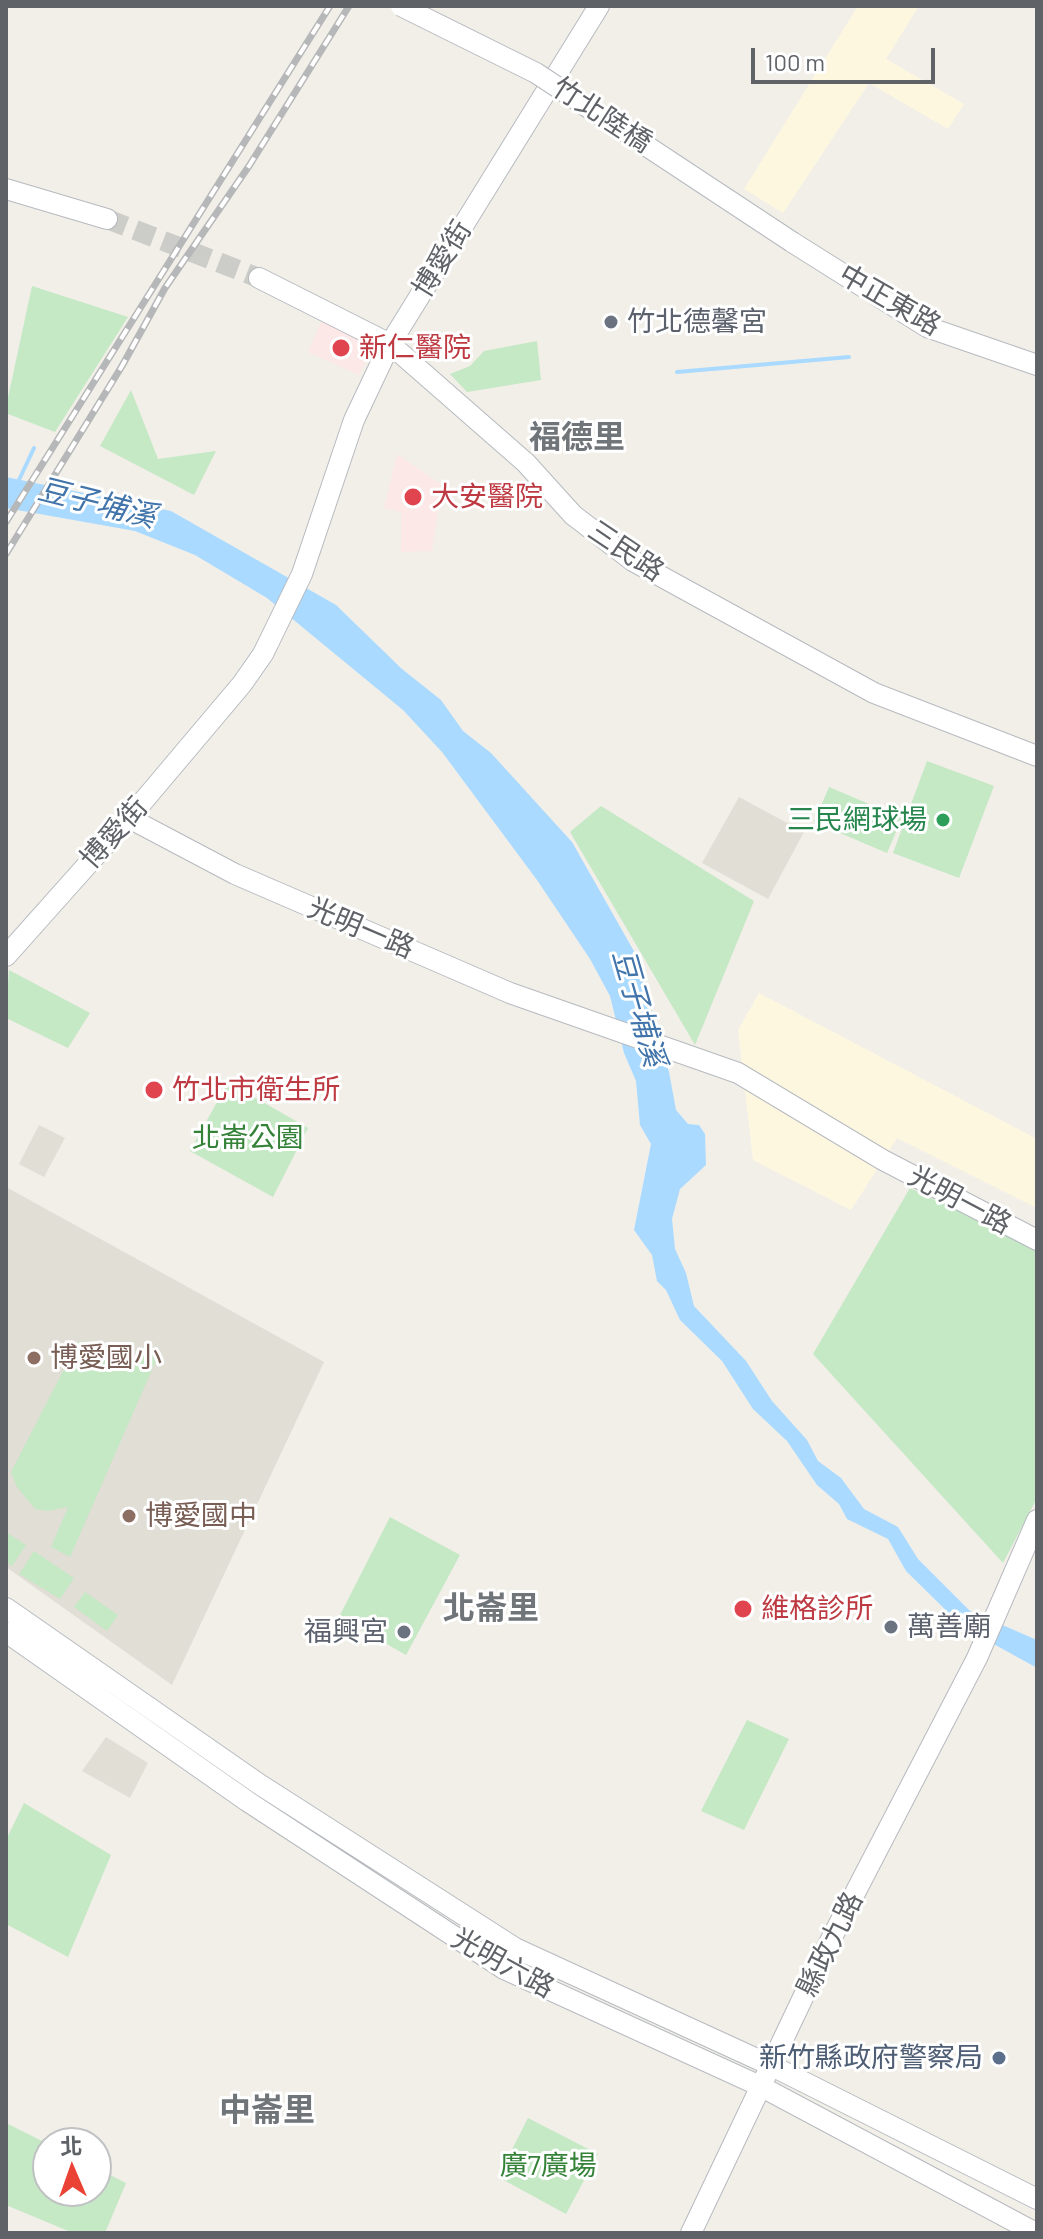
<!DOCTYPE html>
<meta charset="utf-8">
<style>
body{margin:0}
#map{position:relative;width:1043px;height:2239px;overflow:hidden;background:#f1efe8;font-family:Barlow,"Noto Sans TC",sans-serif}
canvas{display:block}
.frame{position:absolute;inset:0;border:8px solid #5f6368;pointer-events:none}
.north{position:absolute;left:32px;top:2127px;width:80px;height:80px;box-sizing:border-box;background:#fff;border:2px solid #bfc1c3;border-radius:50%;rotate:358deg;font-size:22px;font-weight:700;line-height:32px;text-align:center;color:#5f6368}
.north::after{content:'';display:block;margin:auto;width:28px;height:36px;background:#ea4335;clip-path:polygon(50% 0,100% 100%,50% 72%,0 100%)}
.scale{position:absolute;left:751px;top:48px;width:184px;height:36px;box-sizing:border-box;border:4px solid #5f6368;border-top:0;padding-left:10px;font-size:24px;line-height:28px;white-space:nowrap;color:#5f6368;-webkit-text-stroke:6px #fff;paint-order:stroke}
</style>
<div id="map">
<canvas width="1043" height="2239"></canvas>
<div class="frame"></div>
<div class="north">北</div>
<div class="scale">100 m</div>
</div>
<script>
const ctx = document.querySelector('canvas').getContext('2d');
ctx.lineJoin = 'round';
function fillPath(path, color) {
  ctx.fillStyle = color;
  ctx.fill(path, 'evenodd');
}
function trace(path, color, width, dash) {
  ctx.strokeStyle = color;
  ctx.lineWidth = width;
  ctx.lineCap = dash ? 'butt' : 'round';
  ctx.setLineDash(dash || []);
  ctx.stroke(path);
}
function drawText(font, color, halo, rows, align = 'center') {
  ctx.font = font + ' Barlow,"Noto Sans TC",sans-serif';
  ctx.lineWidth = 6;
  ctx.setLineDash([]);
  ctx.textBaseline = 'middle';
  ctx.strokeStyle = halo;
  ctx.fillStyle = color;
  for (const [text, x, y, turn = 0] of rows) {
    ctx.save();
    ctx.translate(x, y);
    ctx.rotate((+turn || 0) * Math.PI / 180);
    ctx.textAlign = isNaN(turn) ? turn : align;
    if (halo) ctx.strokeText(text, 0, 0);
    ctx.fillText(text, 0, 0);
    ctx.restore();
  }
}
fillPath(new Path2D(`
 M858,6H919L886,59L964,104L948,129L869,83L783,213L744,189Z
 M759,993L1037,1139V1208L897,1138L851,1210L753,1160L738,1030Z`), '#fef7e0');
fillPath(new Path2D(`
 M739,797L804,832L768,899L702,863Z
 M39,1125L65,1138L44,1177L19,1164Z
 M6,1187L324,1362L172,1685L6,1567Z
 M106,1737L148,1763L130,1798L82,1771Z`), '#e1ded6');
fillPath(new Path2D(`
 M322,320L373,344L359,375L308,352Z
 M397,454L442,485L432,551L401,552V512L384,508Z`), '#fce8e6');
fillPath(new Path2D(`
 M32,286L128,317L55,432L8,414L6,407Z
 M537,341L541,380L467,392L450,374L470,366L484,351Z
 M131,390L158,459L216,451L194,495L100,446Z
 M927,761L994,786L959,878L893,853Z
 M829,787L902,818L887,853L814,822Z
 M601,806L754,901L695,1045L570,832Z
 M9,970L90,1013L68,1048L6,1018Z
 M228,1082L308,1128L273,1197L190,1151Z
 M910,1188L1037,1249V1498L1003,1563L813,1354Z
 M78,1342C101,1340 130,1344 133,1372L143,1347L158,1356L70,1557L51,1547L68,1507L48,1511L35,1509L17,1487L11,1472Z
 M390,1517L460,1555L406,1655L339,1617Z
 M6,1532L26,1545L12,1566L6,1562Z
 M34,1551L74,1578L60,1599L19,1574Z
 M85,1592L118,1615L107,1631L74,1607Z
 M747,1720L789,1739L744,1830L701,1811Z
 M24,1803L111,1855L68,1957L6,1924V1840Z
 M528,2118L598,2154L566,2214L498,2177Z
 M6,2123L48,2144V2191H96V2168L126,2183L105,2233H73L6,2205Z`), '#c5e8c5');
fillPath(new Path2D(`
 M6,477L171,511L336,605L402,669L441,700L463,731L491,753L572,842L635,953L669,1072L676,1110L688,1124L699,1125L705,1134L706,1165L680,1189L672,1219L675,1249L686,1273L694,1306L746,1361L772,1401L807,1440L818,1461L841,1478L864,1509L898,1527L918,1559L970,1611L1037,1640V1668L963,1627L906,1571L888,1539L847,1519L839,1504L817,1485L787,1441L753,1409L722,1361L680,1320L666,1290L657,1281L652,1255L634,1230L651,1144L640,1125L636,1081L624,1053L610,996L590,959L537,880L442,752L403,710L267,598L195,555L135,531L6,508Z`), '#aadaff');
trace(new Path2D(`
 M677,372L849,357
 M18,482L34,448`), '#aadaff', 4);
trace(new Path2D(`
 M107,219L259,278`), '#ccccc8', 20, [20, 10]);
const secondary = new Path2D(`
 M6,189L107,219
 M792,242L927,327L1037,365
 M259,278L390,344L526,463L573,515L633,561L874,693L1037,756
 M129,818L235,874L510,993L738,1073L883,1160L1037,1240
 M6,956L129,818L242,684L263,654L302,574L354,420L390,344L599,6
 M6,1608L259,1784L515,1948L770,2065L1037,2199
 M6,1632L247,1801L504,1969L760,2086L1036,2233
 M691,2233L828,1945L977,1658L1037,1520`);
trace(secondary, '#b6babf', 22);
trace(secondary, '#fff', 20);
const rail = new Path2D(`
 M6,522L330,6
 M6,554L122,366L165,288L249,166L349,6`);
trace(rail, '#b6b7b8', 7);
trace(rail, '#fff', 4, [12]);
const secondaryBridge = new Path2D(`
 M401,6L536,73L792,242`);
trace(secondaryBridge, '#b6babf', 22, []);
trace(secondaryBridge, '#fff', 20);
for (const [x, y, r, color] of [
 [611,322,8,"#6b7280"],
 [341,348,10,"#e0444e"],
 [413,497,10,"#e0444e"],
 [943,820,8,"#2e9e5b"],
 [154,1090,10,"#e0444e"],
 [34,1358,8,"#8d6e63"],
 [129,1516,8,"#8d6e63"],
 [743,1609,10,"#e0444e"],
 [891,1627,8,"#6b7280"],
 [404,1632,8,"#6b7280"],
 [999,2058,8,"#5c6f8a"]
]) {
  const dot = new Path2D();
  dot.arc(x, y, r, 0, 2 * Math.PI);
  ctx.fillStyle = color;
  ctx.fill(dot);
  trace(dot, '#fff', 3);
}
drawText('28px', '#5f6368', '#fff', [
 ["竹北陸橋",602,115,33],
 ["博愛街",442,259,-58],
 ["中正東路",890,300,30],
 ["三民路",626,551,34],
 ["博愛街",114,833,-48],
 ["光明一路",361,928,23],
 ["光明一路",960,1200,28],
 ["縣政九路",830,1944,-64],
 ["光明六路",503,1963,29]
]);
drawText('28px', '#5b616d', '#fff', [
 ["竹北德馨宮",627,322],
 ["萬善廟",907,1627],
 ["福興宮",388,1632,"right"]
], 'left');
drawText('28px', '#be3a42', '#fff', [
 ["新仁醫院",359,348],
 ["大安醫院",431,497],
 ["竹北市衛生所",172,1090],
 ["維格診所",761,1609]
], 'left');
drawText('28px', '#27864d', '#fff', [
 ["三民網球場",927,820]
], 'right');
drawText('28px', '#348238', '#fff', [
 ["北崙公園",248,1138],
 ["廣7廣場",548,2166]
]);
drawText('28px', '#785e54', '#fff', [
 ["博愛國小",50,1358],
 ["博愛國中",145,1516]
], 'left');
drawText('28px', '#4e5e75', '#fff', [
 ["新竹縣政府警察局",983,2058]
], 'right');
drawText('italic 30px', '#4174aa', '#fff', [
 ["豆子埔溪",97,503,14],
 ["豆子埔溪",639,1008,74]
]);
drawText('bold 32px', '#70757a', '#fff', [
 ["福德里",577,437],
 ["北崙里",491,1608],
 ["中崙里",267,2110]
]);
</script>
